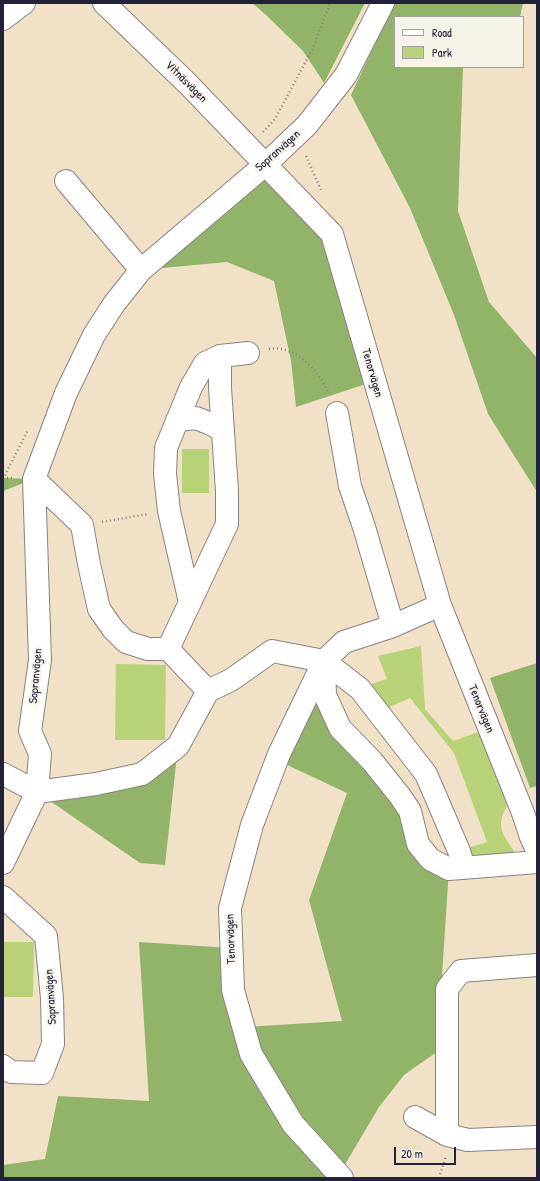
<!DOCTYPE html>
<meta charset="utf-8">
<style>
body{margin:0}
#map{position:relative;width:540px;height:1181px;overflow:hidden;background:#f1e2c7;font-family:"Patrick Hand",sans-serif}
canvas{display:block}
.frame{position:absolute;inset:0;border:4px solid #22223b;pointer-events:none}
.legend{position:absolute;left:394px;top:16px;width:130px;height:52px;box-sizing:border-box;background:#f7f3e8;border:1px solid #a29fa3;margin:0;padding:5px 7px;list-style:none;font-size:12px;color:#22223b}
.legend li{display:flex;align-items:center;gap:8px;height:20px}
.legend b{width:20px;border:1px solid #a29fa3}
.scale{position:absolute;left:394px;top:1147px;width:62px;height:18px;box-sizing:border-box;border:2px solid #22223b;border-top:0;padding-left:5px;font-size:12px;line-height:14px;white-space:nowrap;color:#22223b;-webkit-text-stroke:3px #f7f3e8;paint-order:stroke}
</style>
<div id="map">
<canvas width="540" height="1181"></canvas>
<div class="frame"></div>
<ul class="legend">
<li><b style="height:5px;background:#fff"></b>Road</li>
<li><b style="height:11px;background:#b8d277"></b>Park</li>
</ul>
<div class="scale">20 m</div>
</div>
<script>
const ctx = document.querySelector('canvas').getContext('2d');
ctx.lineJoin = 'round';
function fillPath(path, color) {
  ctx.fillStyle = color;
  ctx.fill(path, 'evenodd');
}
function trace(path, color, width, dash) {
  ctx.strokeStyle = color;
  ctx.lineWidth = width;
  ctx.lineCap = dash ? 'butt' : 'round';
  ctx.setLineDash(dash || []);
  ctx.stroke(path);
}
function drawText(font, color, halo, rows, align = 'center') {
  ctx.font = font + ' "Patrick Hand",sans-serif';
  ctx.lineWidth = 4;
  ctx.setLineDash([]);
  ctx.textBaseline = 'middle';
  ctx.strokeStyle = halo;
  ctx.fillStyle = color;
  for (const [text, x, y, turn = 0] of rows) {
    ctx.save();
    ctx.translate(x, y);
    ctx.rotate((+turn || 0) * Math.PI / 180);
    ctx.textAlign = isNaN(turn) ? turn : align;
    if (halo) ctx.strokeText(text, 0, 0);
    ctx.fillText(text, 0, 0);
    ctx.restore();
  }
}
fillPath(new Path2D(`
 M182,449H209V493H182Z
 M421,646L425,709L453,741L481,731L506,799L507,806C495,827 503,834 514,851L512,855L471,857L468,848L487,842L454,753L410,698L387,708L371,684L387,679L378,656Z
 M116,664L166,665L165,740H115Z
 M3,942H34L33,997H3Z`), '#b8d277');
fillPath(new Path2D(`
 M252,3H365L324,83L303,51L266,15Z
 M394,3H523L520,17H395V67H463L458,211L489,302L537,358V492L488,414L454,315L410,208L351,95Z
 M266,164L332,234L375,381L296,407L291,361L274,281L227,262L141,270Z
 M3,478L34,479L3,491Z
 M537,663V786L530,788L490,678Z
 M306,695H325L372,761L418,844L449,869L441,991V1049L404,1075L379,1107L337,1178H3V1165L45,1159L58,1096L149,1101L139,942L231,948L244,1027L342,1021L309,900L347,793L285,764Z
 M178,746L165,865L140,863L37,792L96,784Z`), '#92b468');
const minor = new Path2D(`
 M104,3L188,84L332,234L440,605L523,813L531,837L537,850
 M3,19L24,3
 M141,270L266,164L307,125L346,75L383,3
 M337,413L350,486L364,527L393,626
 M177,420L196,418L211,424L223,431
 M34,479L82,525L89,564L99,609L113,629L126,642L148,649H168L227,524V491L220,388V356
 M190,602L169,511L165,474L166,448L191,387L205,363L220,356L248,353
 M440,605L393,626L344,642L324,661L360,689L426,774L459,851L464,868
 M168,649L208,691
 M324,661L279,754L252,825L230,908L233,990L251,1054L293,1124L342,1178
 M324,662L325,695L340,728L372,761L400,796L410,811L418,844L430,859L449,869L537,862
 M3,774L37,792L96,784L142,774L178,746L208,691L231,680L272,651L324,661
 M3,863L37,792L40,754L30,731L40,660L34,479L66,393L94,335L114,304L141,270L66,181
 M3,897L46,936L52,998L53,1044L42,1073L11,1072L3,1066
 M537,965L461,971L447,989V1135L468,1140L537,1137
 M415,1117L447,1135`);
trace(minor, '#8a8281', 24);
trace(new Path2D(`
 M263,132L275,119L313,48L330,3
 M306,156L321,190
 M269,349C295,344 320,372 329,394
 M3,478H13
 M3,479L28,430
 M102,522L148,514
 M439,1178L446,1156`), '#8a8281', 2.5, [1, 3]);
trace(minor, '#fff', 22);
drawText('12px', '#22223b', '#f7f3e8', [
 ["Vitnäsvägen",186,82,45],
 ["Sopranvägen",278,151,-42],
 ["Tenorvägen",372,373,74],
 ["Sopranvägen",36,676,-85],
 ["Tenorvägen",481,709,68],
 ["Tenorvägen",231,939,-92],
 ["Sopranvägen",51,997,-94]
]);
</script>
